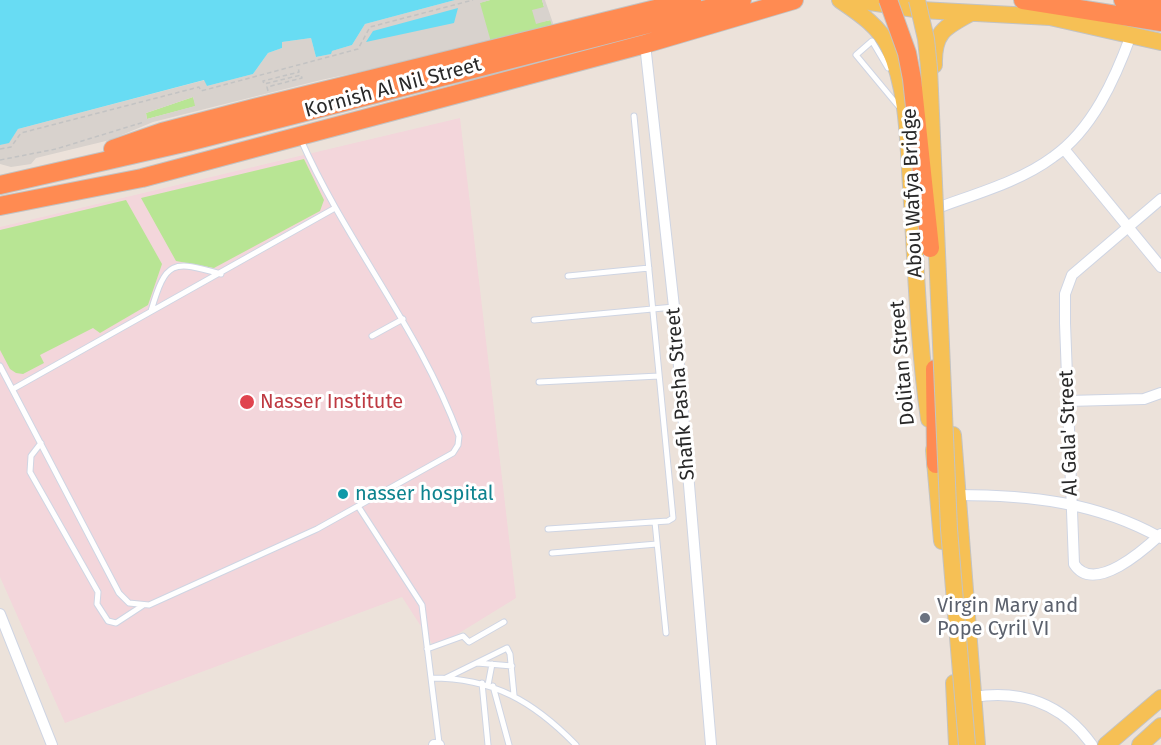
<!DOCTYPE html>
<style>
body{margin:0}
canvas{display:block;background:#ece2da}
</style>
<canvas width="1161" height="745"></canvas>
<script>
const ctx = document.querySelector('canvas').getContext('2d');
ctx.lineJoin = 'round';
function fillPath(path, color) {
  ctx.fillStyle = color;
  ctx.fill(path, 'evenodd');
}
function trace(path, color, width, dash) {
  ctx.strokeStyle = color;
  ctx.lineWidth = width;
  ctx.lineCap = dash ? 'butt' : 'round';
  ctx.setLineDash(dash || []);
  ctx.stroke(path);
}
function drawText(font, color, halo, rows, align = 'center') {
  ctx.font = font + ' "Fira Sans",sans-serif';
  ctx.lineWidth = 6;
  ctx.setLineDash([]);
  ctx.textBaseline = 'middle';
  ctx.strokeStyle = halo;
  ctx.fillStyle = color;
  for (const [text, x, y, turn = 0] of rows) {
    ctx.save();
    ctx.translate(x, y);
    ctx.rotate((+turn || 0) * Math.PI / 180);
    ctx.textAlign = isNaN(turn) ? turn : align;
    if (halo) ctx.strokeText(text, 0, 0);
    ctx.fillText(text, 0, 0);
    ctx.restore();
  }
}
fillPath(new Path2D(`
 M460,118L516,598L435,648L402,597L65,723L0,577V227Z`), '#f3d6db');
fillPath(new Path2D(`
 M490,0H542L544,7L536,23L551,20L552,25L490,42L479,3Z
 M193,97L196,106L147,119L146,113Z
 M304,159L324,200L320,211L214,268L176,261L141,198Z
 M126,200L162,264L148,305L100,333L93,328L40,355L44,363L23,374L16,373L10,369L0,350V230Z`), '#b8e594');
fillPath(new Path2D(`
 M455,0H490L480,3L491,42L552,25L550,20L536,24L532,10L544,7L542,0H545L554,26L443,54L321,80L153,122L110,140L36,158L31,164L11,167L0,164V145L9,142L18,129L205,80L207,86L253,74L268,53L282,48V42L311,38L316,57L330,54L332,51L352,45L365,24ZM193,97L195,106L147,119L146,113Z`), '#d8d2cd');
fillPath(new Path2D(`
 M0,0H455L365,24L352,45L332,51L331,54L316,57L311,38L282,42V48L268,53L253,74L207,86L204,80L18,129L9,143L0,145Z
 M458,8L454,23L366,42L373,31Z`), '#68dcf3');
const lane = new Path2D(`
 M891,67L888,68L872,41L856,55L900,108
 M568,276L649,268
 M151,311C166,260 172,260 221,274
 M534,320L674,307
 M372,336L403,319
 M0,366L119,593L129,603L149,605L317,529L453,453L458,445L459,436C420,330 346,242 301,140
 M539,382L659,376
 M13,389L335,208
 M41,443L31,456L30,472L98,592L97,604L108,621L116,623L142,606
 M358,506L422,605L439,743
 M655,522L666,633
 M548,529L668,521L673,518L634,116
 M552,553L657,544
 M427,649L463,636L469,642L504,622
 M477,663L512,666
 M431,678C493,678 533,701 576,745
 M446,678L507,648L510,654L514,695
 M482,683L488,745
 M488,685L492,664
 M493,686L509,745`);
const street = new Path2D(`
 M645,44L674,307L711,745
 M1064,149L1161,267
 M1161,199L1072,275L1065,294V323L1074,564C1094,595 1145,549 1161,534
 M940,207C978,193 1021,181 1053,157C1092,130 1115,79 1131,35
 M1068,401L1144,399L1161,393
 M957,495C1029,495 1097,502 1161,538
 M0,614L52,745
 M973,697C1022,689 1063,704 1092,745
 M434,745H439`);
const primary = new Path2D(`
 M840,0C859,13 879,26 889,47C908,90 908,141 911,186C916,264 918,342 929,419
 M858,0L921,10L1050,17L1161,42
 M934,65C933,32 945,27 971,13
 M953,435L977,745
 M934,450L942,541
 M954,683L957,745
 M1106,745L1161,698
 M1140,745L1161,726`);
const highway = new Path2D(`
 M1023,0L1161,22
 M1123,0L1161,9
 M113,149L162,132L254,108L692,0
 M0,185L188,142L742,0
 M0,206L142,178L645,44L794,0
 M935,369L936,464`);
trace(lane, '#cfd5e3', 7);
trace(street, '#cfd5e3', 12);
trace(primary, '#c3c3c3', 18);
trace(highway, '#c3c3c3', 20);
trace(new Path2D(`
 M268,91L267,87L302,78L301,75L264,84L263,81L299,72L298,67
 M0,149L11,147L21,133L199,87L201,91L358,49L370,27L473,0
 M0,160L56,149L144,122`), '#c3c3c3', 1.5, [4.5, 3]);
trace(lane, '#fff', 5);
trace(street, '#fff', 10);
trace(primary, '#f6c055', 16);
trace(highway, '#ff8b52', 18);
const primaryBridge = new Path2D(`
 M917,0L926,39L929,68L949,529L967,745`);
const highwayBridge = new Path2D(`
 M888,0L907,53L912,79L930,248`);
trace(primaryBridge, '#c3c3c3', 18, []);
trace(highwayBridge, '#c3c3c3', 20, []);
trace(primaryBridge, '#f6c055', 16);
trace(highwayBridge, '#ff8b52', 18);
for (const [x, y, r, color] of [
 [247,402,8,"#e0444e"],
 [343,494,6,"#0f9aa8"],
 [925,618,6,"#6b7280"]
]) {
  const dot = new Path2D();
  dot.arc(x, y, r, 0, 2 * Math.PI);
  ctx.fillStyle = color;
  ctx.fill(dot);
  trace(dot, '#fff', 2);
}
drawText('20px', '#292929', '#fff', [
 ["Kornish Al Nil Street",393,88,-15],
 ["Abou Wafya Bridge",913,193,-92],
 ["Dolitan Street",903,363,-95],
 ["Shafik Pasha Street",681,394,-95],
 ["Al Gala' Street",1069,433,-92]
]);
drawText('20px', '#be3a42', '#fff', [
 ["Nasser Institute",260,402]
], 'left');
drawText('20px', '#0d838f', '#fff', [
 ["nasser hospital",355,494]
], 'left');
drawText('20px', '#5b616d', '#fff', [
 ["Virgin Mary and",937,606],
 ["Pope Cyril VI",937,629]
], 'left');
</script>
